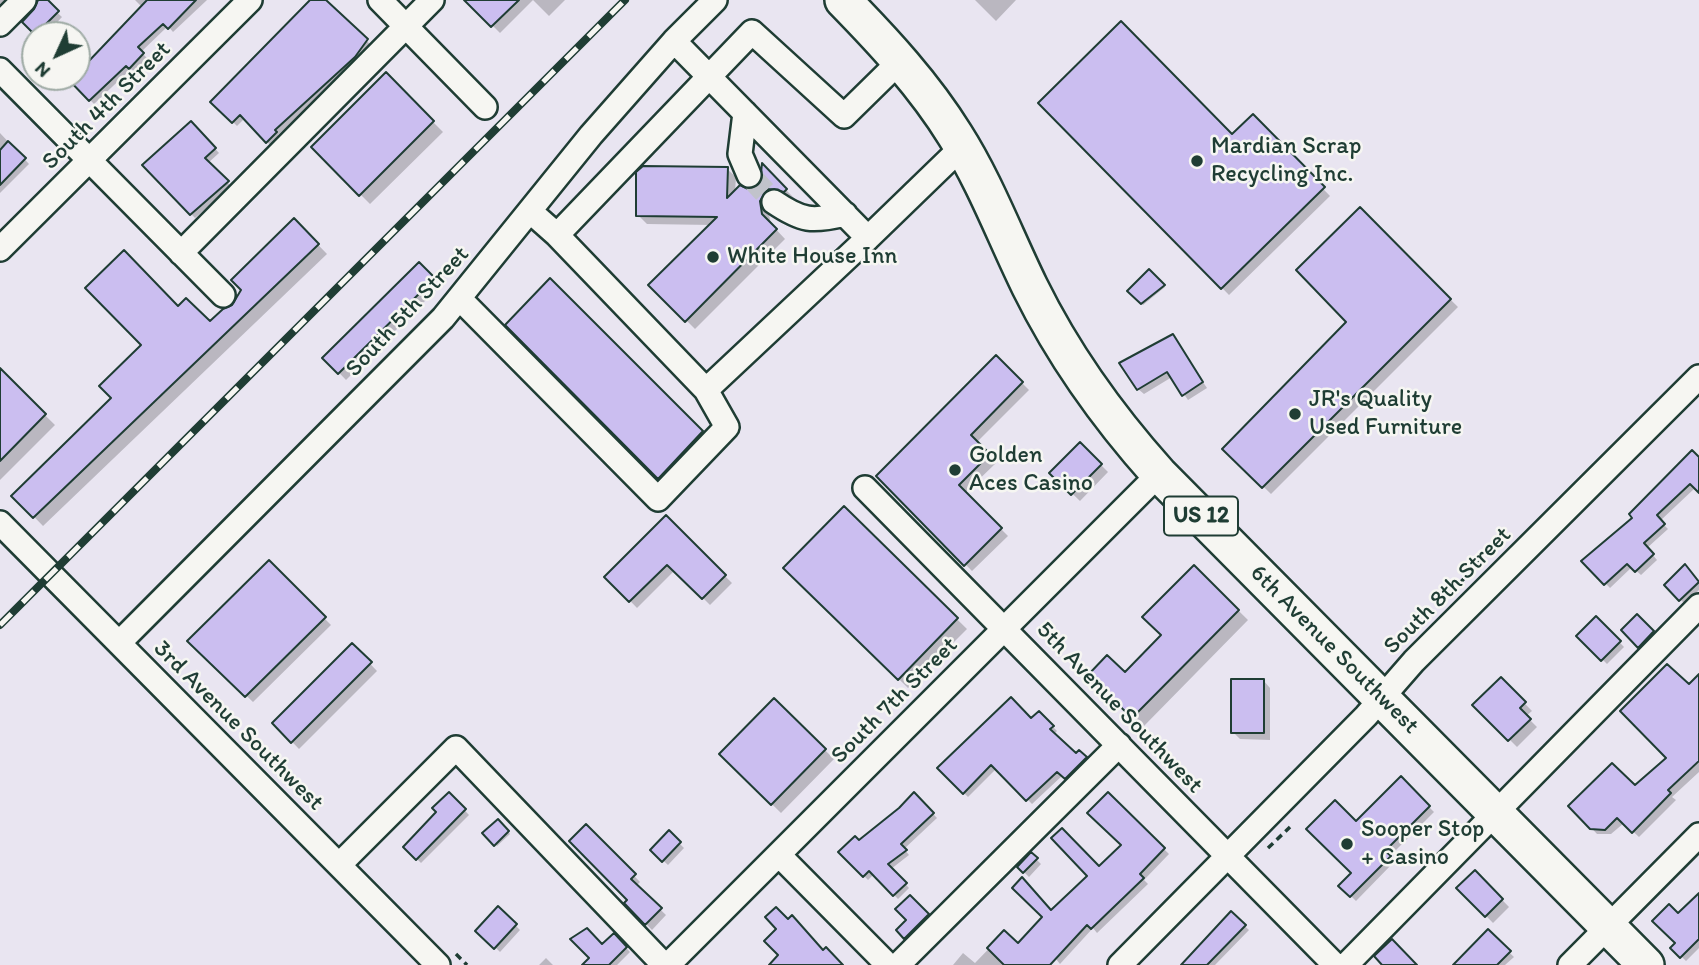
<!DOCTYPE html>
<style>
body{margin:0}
#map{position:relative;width:1699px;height:965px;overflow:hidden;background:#e9e5f1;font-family:Itim,sans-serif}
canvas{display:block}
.north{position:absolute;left:21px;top:21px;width:70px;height:70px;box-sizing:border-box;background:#f6f6f2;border:2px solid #a0aca6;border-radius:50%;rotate:225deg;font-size:19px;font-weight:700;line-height:28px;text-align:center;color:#1f3d34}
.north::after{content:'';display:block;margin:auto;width:24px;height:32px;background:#1f3d34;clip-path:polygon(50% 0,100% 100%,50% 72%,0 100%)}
</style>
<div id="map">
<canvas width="1699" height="965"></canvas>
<div class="north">N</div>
</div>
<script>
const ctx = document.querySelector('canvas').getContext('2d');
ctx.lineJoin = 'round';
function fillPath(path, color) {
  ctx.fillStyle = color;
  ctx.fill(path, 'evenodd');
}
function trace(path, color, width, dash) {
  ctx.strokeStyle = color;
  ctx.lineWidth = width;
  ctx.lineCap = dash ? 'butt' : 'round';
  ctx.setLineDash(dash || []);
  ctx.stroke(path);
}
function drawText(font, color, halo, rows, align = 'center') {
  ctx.font = font + ' Itim,sans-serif';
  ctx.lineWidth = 5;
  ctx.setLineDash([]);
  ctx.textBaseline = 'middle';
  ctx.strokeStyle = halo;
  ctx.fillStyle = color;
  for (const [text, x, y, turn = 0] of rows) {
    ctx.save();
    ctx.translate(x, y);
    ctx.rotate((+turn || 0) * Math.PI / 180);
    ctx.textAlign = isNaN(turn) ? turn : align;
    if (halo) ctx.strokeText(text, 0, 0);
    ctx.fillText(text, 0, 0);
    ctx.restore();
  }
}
fillPath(new Path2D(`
 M0,0H8L0,13Z
 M43,0L62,17L45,35H37L24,22Z
 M135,0H207L173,32L168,26L141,52L147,58L135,72L131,69L94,104L68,77H77V68L87,65L142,7Z
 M313,0H324L371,45L359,61L278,135L280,138L271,146L245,118L237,126L213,102L254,56L278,37Z
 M467,0H533L500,33Z
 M533,0H565L549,16Z
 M975,0H1016L996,21Z
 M386,75L443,132L370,204L313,147Z
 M1041,103L1232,137L1253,117L1330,196L1229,295Z
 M191,123L219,153L208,163L231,186L195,218L145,166Z
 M0,133L29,164L0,193Z
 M764,168L795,199L777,197L768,210L771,224L785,239L695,329L651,285L712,225L647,224L638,215L727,169L736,177L735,192L748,191L761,185ZM762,195H766L756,209Z
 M1360,210L1458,307L1271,494L1225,449L1348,322Z
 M294,220L327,254L43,526L14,496L113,398L178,308L210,324L233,307Z
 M419,265L440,286L346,380L325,358Z
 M1149,271L1165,287L1143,305L1130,291Z
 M550,281L709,440L666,485L507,325Z
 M1172,336L1207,388L1188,400L1172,377L1144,394L1138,389Z
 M996,357L1029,390L976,443L996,463L965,493L1008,536L972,571L878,476Z
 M0,371L55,425L0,480Z
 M1080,444L1108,472L1080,501L1051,473Z
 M1699,460V491L1695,488L1660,521L1668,529L1647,548L1657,560L1641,575L1632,567L1610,588L1584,561Z
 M844,508L967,629L908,688L786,568Z
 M666,518L732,583L710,605L675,570L637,608L607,577Z
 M269,563L331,625L253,702L190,641Z
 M1194,567L1248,620L1143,727L1090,675L1125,674L1163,636Z
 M1685,567L1699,581V590L1685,604L1666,585Z
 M1637,616L1657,637L1644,651L1623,630Z
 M1596,618L1624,647L1607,664L1579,636Z
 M352,645L377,671L299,749L274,723Z
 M1699,676V772L1672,797L1676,800L1639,837L1624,823L1611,834H1597L1571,806L1635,787L1669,758L1689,686Z
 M1501,679L1532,711L1526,716L1537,727L1517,747L1475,705Z
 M1263,680L1270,688V740L1240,739L1233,732Z
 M774,700L834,759L781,813L721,754Z
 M1039,713L1057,731L1054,734L1076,755L1079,752L1090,763L1070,782L1063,775L1032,804L997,768L968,797L939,768L1031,720Z
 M1401,779L1434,812L1389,857L1394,862L1356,901L1341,886L1353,873L1356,824Z
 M449,794L469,815L421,863L405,847L438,812Z
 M914,794L937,818L904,849L909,855L891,869L909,888L898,899L874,874L868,880L841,852L858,842L900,810Z
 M1108,794L1169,854L1144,880L1148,884L1097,933L1093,928L1060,964L1056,959L1050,965H953L963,953L975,963L1004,933L1018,946L1123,845Z
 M498,821L510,834L497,846L485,833Z
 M586,826L640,882L636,886L666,915L652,930L626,903L629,900Z
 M669,833L684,848L668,865L652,850Z
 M1031,854L1041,864L1029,877L1019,867Z
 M1475,872L1509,907L1493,923L1459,888Z
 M910,897L932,920L910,942L898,930L908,920Z
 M1699,902V948L1686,961L1673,948L1677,943L1678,915Z
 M498,908L520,930L500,952L478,930Z
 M1231,914L1249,930L1215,965H1182Z
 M1488,932L1514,957L1505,965H1454Z
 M614,935L630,952L617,965H584Z
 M546,958L553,965H539Z`), '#0003');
const building = new Path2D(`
 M38,0H48L59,11L35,35L22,22L34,9Z
 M147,0H196L168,29L163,24L138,47L144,53L129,69L126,66L89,101L66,77H77V52L87,63Z
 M310,0H326L368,39L355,57L275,130L277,132L266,143L240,115L232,123L210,102Z
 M464,0H519L491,27Z
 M1121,21L1232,134L1253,114L1325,187L1221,289L1038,103Z
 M386,72L434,121L359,196L311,147Z
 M191,121L216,148L205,158L229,181L190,215L142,165Z
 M8,141L26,158L0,185V150Z
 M762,163L787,189L784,192L768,189L760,201L762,214L777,229L685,322L648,285L717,217L636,216V172L643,166L728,167L727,198L740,185L748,189L760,184Z
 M1360,207L1451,299L1262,488L1222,449L1346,322L1296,270Z
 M294,218L319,244L33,518L11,496L111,398L99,386L141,345L85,288L124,250L178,306L186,298L210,321L223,309L232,305L241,290L231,280Z
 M419,262L435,278L338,374L322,358Z
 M1149,269L1165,285L1141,304L1127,291Z
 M550,278L703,431L658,479L505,325Z
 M1173,334L1203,382L1182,396L1167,372L1137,390L1119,363Z
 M996,355L1023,382L971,435L990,454L959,485L1002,528L964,566L876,476Z
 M0,368L46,414L0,461Z
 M1080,442L1102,464L1071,495L1049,473Z
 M1692,450L1699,457V493L1690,484L1657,515L1665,524L1644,543L1654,554L1635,572L1627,564L1604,585L1581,561L1632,518L1629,514Z
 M844,506L958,618L898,680L783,568Z
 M666,515L726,575L702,599L667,565L629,602L604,577Z
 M269,560L326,617L245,697L187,641Z
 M1685,564L1699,582L1679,601L1664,585Z
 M1194,565L1239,610L1132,718L1088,675L1107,655L1125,672L1161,635L1142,617Z
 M1637,614L1654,631L1638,648L1621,630Z
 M1596,616L1621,641L1601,661L1576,636Z
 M352,643L372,662L291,743L272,723Z
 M1667,664L1689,684L1699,674V761L1668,790L1671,793L1632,833L1617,818L1605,830L1590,829L1568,806L1612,763L1635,785L1666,758L1620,711Z
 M1501,677L1526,702L1520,708L1531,719L1508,741L1472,705Z
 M1231,679H1264V733H1231Z
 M1011,697L1031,718L1039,711L1054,726L1050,729L1076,753L1079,750L1087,757L1065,779L1057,772L1026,801L991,765L963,794L937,768Z
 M774,698L826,749L771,805L719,754Z
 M1401,776L1430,806L1385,851L1391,856L1350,897L1338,886L1351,873L1306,829L1335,800L1356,821Z
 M449,792L466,809L416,860L403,847L436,812L432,808Z
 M914,792L934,813L901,844L907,850L888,864L907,883L893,896L869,871L863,877L838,852L855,836L859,840L899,808Z
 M1108,792L1165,848L1140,874L1144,878L1091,929L1087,925L1050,965H1004L987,948L1004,930L1018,943L1042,917L1012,888L1022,877L1051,910L1087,876L1051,838L1062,828L1099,866L1121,845L1087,813Z
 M498,819L509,831L494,846L482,833Z
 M586,824L636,874L631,879L662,908L645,925L624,903L627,900L569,841Z
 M669,830L681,842L662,862L650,850Z
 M1031,852L1038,858L1023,873L1017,867Z
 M1475,870L1503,899L1485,917L1456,888Z
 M1699,893V939L1680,958L1670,948L1675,943L1652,921L1669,904L1678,913Z
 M910,895L929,914L904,939L896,930L906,920L895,909Z
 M498,906L517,924L494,949L475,931Z
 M776,907L788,919L792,915L823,950L826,947L843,965H769L778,955L764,941L776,929L765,917Z
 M1231,911L1246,925L1207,965H1181Z
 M587,928L602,944L614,933L627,947L609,965H582L589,958L570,939Z
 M1488,929L1511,951L1497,965H1453Z
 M1392,939L1417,965H1382L1374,956Z`);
fillPath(building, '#cbbef0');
trace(building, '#1f3d34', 2);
trace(new Path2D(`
 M749,175L774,202`), '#c1c3cb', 23, [23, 11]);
const minor = new Path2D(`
 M380,0L485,107
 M0,24L24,0
 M674,41L868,238L962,147
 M0,70L223,295
 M745,113L740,154L749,175
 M774,202C802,221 812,222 845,214
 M531,212L557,235L706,390L868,238
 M557,235L752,32L844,116L899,62
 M0,249L250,0
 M181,253L432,0
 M460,299L658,499L727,427L706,390
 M865,488L1335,965
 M0,523L438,965
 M119,643L443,318L591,135L674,41L715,0
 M779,855L888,965
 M339,865L456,748L664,965
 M668,965L1159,474
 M898,965L1119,745
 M1120,965L1366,716L1414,661L1699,377
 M1346,965L1699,606
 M1570,965L1699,835`);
const highway = new Path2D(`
 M843,0C884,42 924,85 955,135C985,182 1005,236 1030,287C1064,356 1107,416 1159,474L1646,965`);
trace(minor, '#1f3d34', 28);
trace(highway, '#1f3d34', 40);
trace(new Path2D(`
 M1459,584L1481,560
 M1268,848L1290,827
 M456,954L467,965`), '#1f3d34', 3.5, [7, 5]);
trace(minor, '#f6f6f2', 23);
trace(highway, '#f6f6f2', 35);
const rail = new Path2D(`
 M0,625L625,0`);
trace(rail, '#1f3d34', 8);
trace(rail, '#f6f6f2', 5, [16]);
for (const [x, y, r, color] of [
 [1197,161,7,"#1f3d34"],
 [713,257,7,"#1f3d34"],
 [1295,414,7,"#1f3d34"],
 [955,470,7,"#1f3d34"],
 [1347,844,7,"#1f3d34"]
]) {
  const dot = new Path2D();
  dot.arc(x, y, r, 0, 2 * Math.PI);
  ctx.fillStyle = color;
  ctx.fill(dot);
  trace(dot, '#f6f6f2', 2.5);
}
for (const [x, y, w] of [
 [1201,516,74]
]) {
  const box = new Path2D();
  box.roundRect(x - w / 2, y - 19.5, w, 39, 5);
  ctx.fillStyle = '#f6f6f2';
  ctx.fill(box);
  trace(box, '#1f3d34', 2);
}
drawText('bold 23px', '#1f3d34', null, [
 ["US 12",1201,516]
]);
drawText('24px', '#1f3d34', '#f6f6f2', [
 ["South 4th Street",107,106,-45],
 ["South 5th Street",408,312,-47],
 ["South 8th Street",1448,591,-45],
 ["6th Avenue Southwest",1334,650,45],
 ["South 7th Street",895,701,-45],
 ["5th Avenue Southwest",1119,708,46],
 ["3rd Avenue Southwest",238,726,45]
]);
drawText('24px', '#1f3d34', '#f6f6f2', [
 ["Mardian Scrap",1211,147],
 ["Recycling Inc.",1211,175],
 ["White House Inn",727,257],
 ["JR's Quality",1309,400],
 ["Used Furniture",1309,428],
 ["Golden",969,456],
 ["Aces Casino",969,484],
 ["Sooper Stop",1361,830],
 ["+ Casino",1361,858]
], 'left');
</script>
